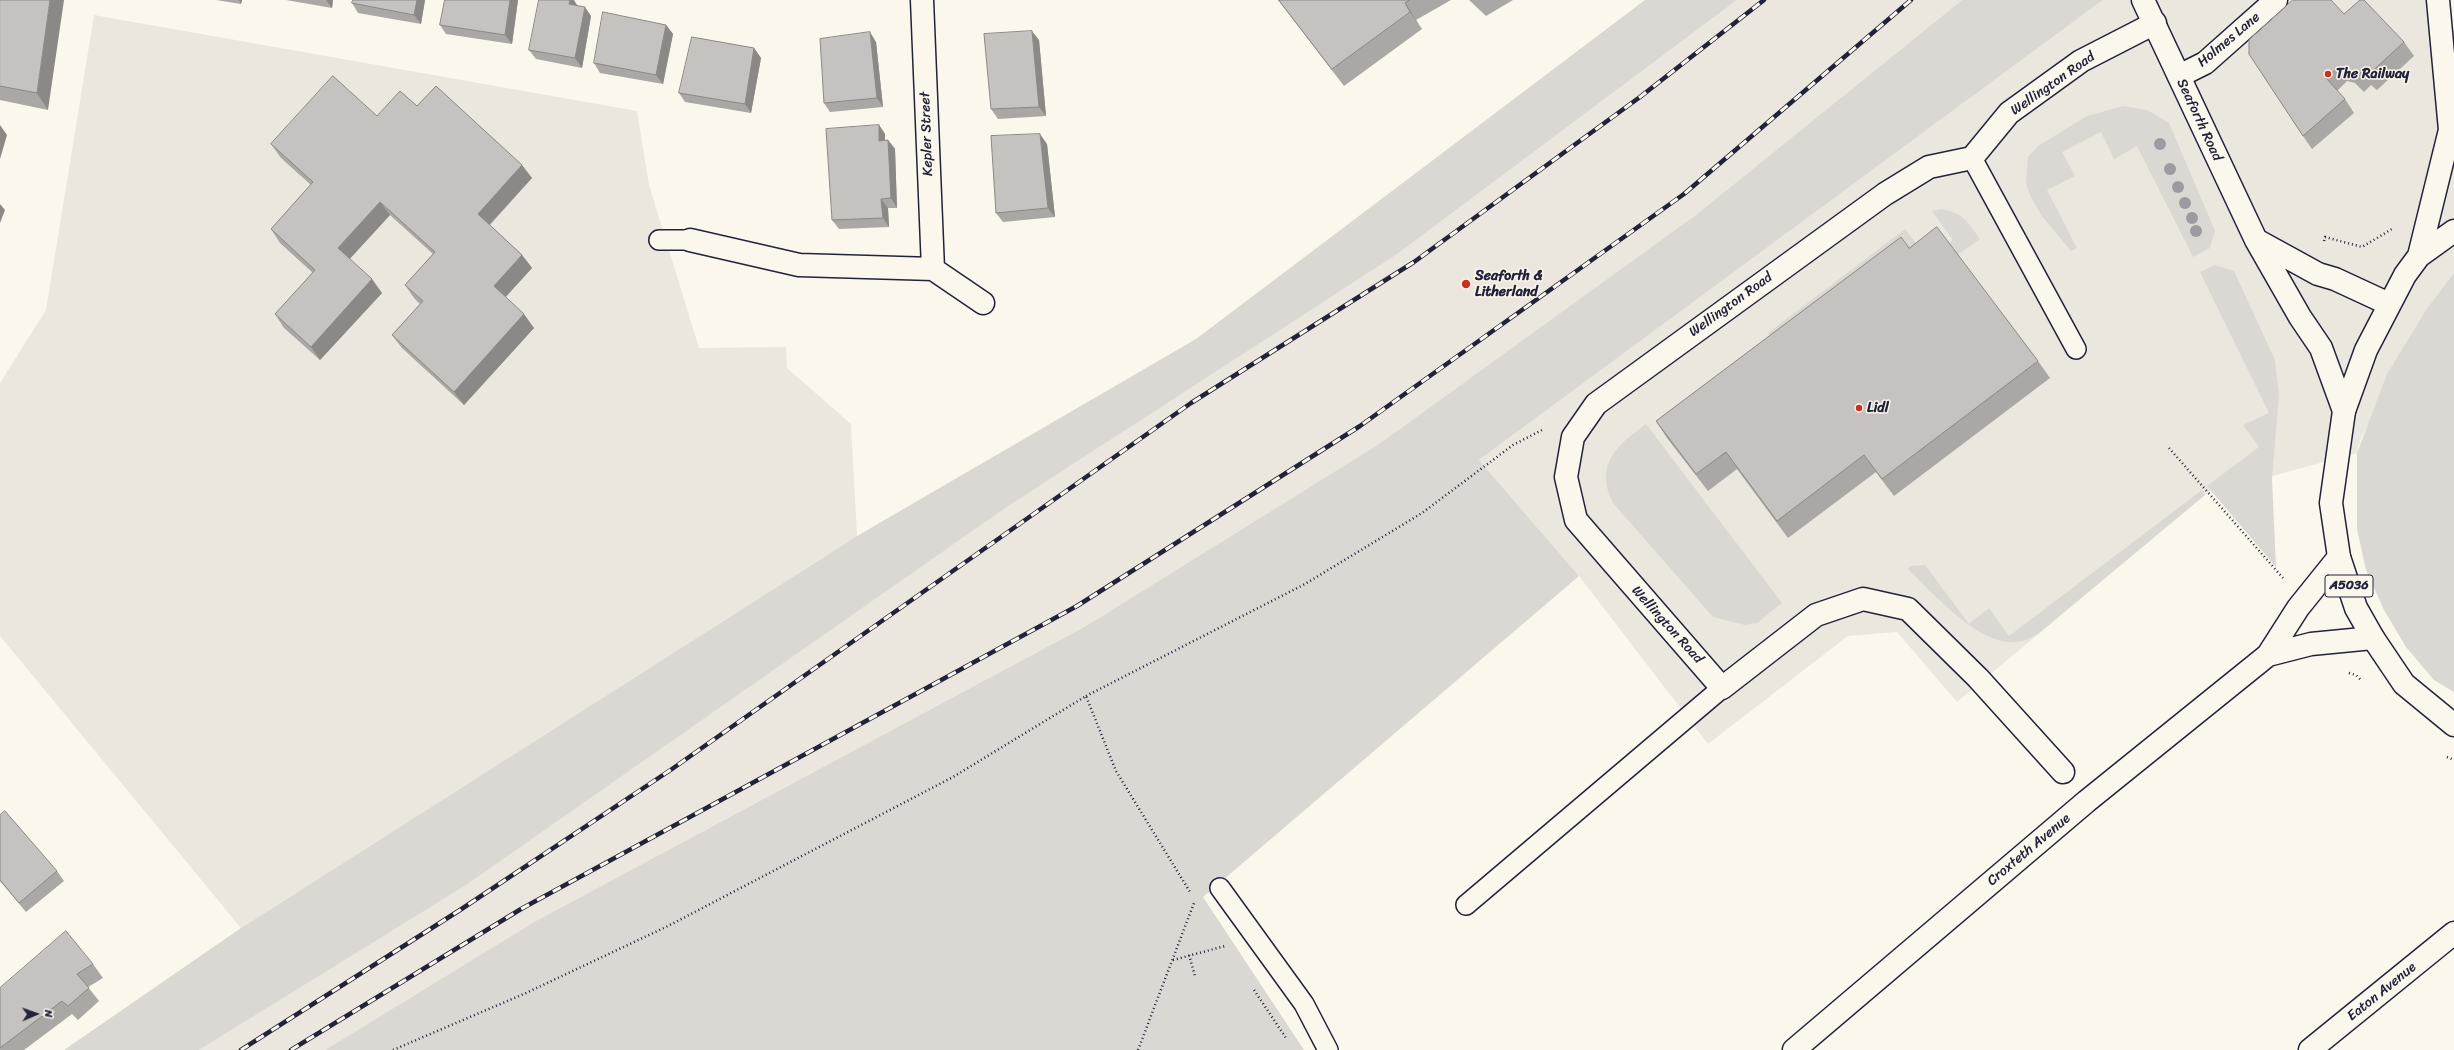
<!DOCTYPE html>
<style>
body{margin:0}
#map{position:relative;width:2454px;height:1050px;overflow:hidden;background:#fbf7ec;font-family:Sriracha,sans-serif}
canvas{display:block}
.north{position:absolute;left:16px;top:994px;width:40px;height:40px;-webkit-text-stroke:3px #fbf7ec;paint-order:stroke;rotate:88deg;font-size:11px;font-weight:700;line-height:16px;text-align:center;color:#22223b}
.north::after{content:'';display:block;margin:auto;width:14px;height:18px;background:#22223b;clip-path:polygon(50% 0,100% 100%,50% 72%,0 100%)}
</style>
<div id="map">
<canvas width="2454" height="1050"></canvas>
<div class="north">N</div>
</div>
<script>
const ctx = document.querySelector('canvas').getContext('2d');
ctx.lineJoin = 'round';
function fillPath(path, color) {
  ctx.fillStyle = color;
  ctx.fill(path, 'evenodd');
}
function trace(path, color, width, dash) {
  ctx.strokeStyle = color;
  ctx.lineWidth = width;
  ctx.lineCap = dash ? 'butt' : 'round';
  ctx.setLineDash(dash || []);
  ctx.stroke(path);
}
function drawText(font, color, halo, rows, align = 'center') {
  ctx.font = font + ' Sriracha,sans-serif';
  ctx.lineWidth = 3;
  ctx.setLineDash([]);
  ctx.textBaseline = 'middle';
  ctx.strokeStyle = halo;
  ctx.fillStyle = color;
  for (const [text, x, y, turn = 0] of rows) {
    ctx.save();
    ctx.translate(x, y);
    ctx.rotate((+turn || 0) * Math.PI / 180);
    ctx.textAlign = isNaN(turn) ? turn : align;
    if (halo) ctx.strokeText(text, 0, 0);
    ctx.fillText(text, 0, 0);
    ctx.restore();
  }
}
fillPath(new Path2D(`
 M1737,0H1962L1697,214L1379,444L1086,626L534,922L325,1050H199L466,884L1008,505L1396,255Z
 M2103,0H2437L2454,31V273L2428,307L2361,438L2357,453L2206,494L1957,702L1897,632L1848,636L1708,744L1579,576L1479,460Z
 M94,15L637,111L649,185L699,348L786,347L787,368L851,424L857,536L241,928L0,636V383L46,310Z`), '#ebe7df');
fillPath(new Path2D(`
 M1645,0H1737L1396,255L1008,506L466,885L199,1050H64L241,928L857,536L1196,339Z
 M1962,0H2103L1479,460L1579,576L1203,897L1304,1050H325L534,922L1086,626L1379,444L1697,214Z
 M2123,106L2147,110L2169,123L2215,231L2210,248L2193,257L2137,146L2114,159L2101,132L2062,152L2075,176L2047,190L2077,248L2071,251L2041,215L2029,193L2026,183L2028,157L2038,146L2087,116Z
 M1941,209C1963,213 1967,221 1980,239L1957,255L1949,243L1953,240L1932,211Z
 M1905,229L1928,259L1779,348L1768,333Z
 M2215,265L2234,271L2275,360L2279,395L2272,479L2276,567L2207,486L2259,447L2243,425L2269,413L2200,272Z
 M2454,273V692L2434,680L2406,647L2384,610L2366,570L2357,529V453L2387,374L2428,307Z
 M1646,424L1782,603L1757,623L1745,625L1713,617L1613,503C1594,465 1616,446 1646,424Z
 M2202,490L2205,495L2039,633C2034,636 2028,640 2022,641C1984,652 1933,593 1908,569L1911,566L1925,565L1969,624L1989,608L2009,636Z`), '#dbd8d3');
const lane = new Path2D(`
 M1972,158L2076,349
 M659,240H690
 M1220,888L1304,1004L1328,1050
 M1466,905L1722,688`);
const street = new Path2D(`
 M922,0L933,269
 M2179,76L2205,63L2276,0
 M690,240L799,265L933,269L983,303
 M2339,557L2298,608L2268,655L2311,644L2373,638
 M2063,772L1978,678L1908,609L1863,599L1816,615L1722,688L1576,520L1566,477L1573,437L1596,404L1885,194L1929,167L1972,158L2009,113L2081,61L2155,23
 M1794,1050L2087,801L2268,655
 M2310,1050L2454,933`);
const secondary = new Path2D(`
 M2143,0L2256,240L2300,317L2321,348L2344,411
 M2256,240L2318,274L2335,279L2389,304`);
const highway = new Path2D(`
 M2454,231L2419,256L2405,275L2366,350L2344,411L2331,503L2339,557L2356,608L2373,638L2404,684L2454,725
 M2419,256L2450,130L2438,0`);
trace(lane, '#22223b', 22);
trace(street, '#22223b', 25);
trace(secondary, '#22223b', 25);
trace(highway, '#22223b', 25);
trace(new Path2D(`
 M2324,241L2325,237L2362,247L2392,229
 M2169,448L2283,578
 M2349,673L2356,675L2362,681
 M1086,696L1305,584L1422,513L1513,445L1542,430
 M2447,757L2454,760
 M1189,955L1195,976
 M1173,960L1225,946
 M1254,990L1286,1038
 M393,1050L526,993L668,926L953,777L1086,696L1116,771L1190,892
 M1138,1050L1194,903`), '#22223b', 2.5, [1, 3]);
trace(lane, '#fbf7ec', 19);
trace(street, '#fbf7ec', 22);
trace(secondary, '#fbf7ec', 22);
trace(highway, '#fbf7ec', 22);
const rail = new Path2D(`
 M241,1050L460,910L672,769L1191,403L1414,262L1640,97L1764,0
 M291,1050L521,909L1077,606L1360,426L1684,194L1911,0`);
trace(rail, '#22223b', 4.5);
trace(rail, '#fbf7ec', 3, [9]);
ctx.fillStyle = '#9d9ba0';
for (const [x, y] of [
 [2160,144],
 [2170,169],
 [2178,187],
 [2185,203],
 [2192,218],
 [2196,231]
]) {
  ctx.beginPath();
  ctx.arc(x, y, 6, 0, 2 * Math.PI);
  ctx.fill();
}
fillPath(new Path2D(`
 M0,0L48,110L0,100Z
 M216,0H242L241,4Z
 M286,0H333L332,8Z
 M425,0L421,24L358,13L352,3Z
 M445,0H518L512,44L446,34L440,25Z
 M1278,0H1451L1416,20L1422,29L1344,86Z
 M1469,0H1513L1486,16Z
 M577,5L591,16L582,68L536,59L529,50Z
 M2344,14L2404,42L2414,56L2377,90L2371,85L2364,92L2355,83L2347,81L2337,91L2345,99L2354,113L2312,149L2303,136Z
 M666,25L673,34L663,84L600,73L594,63Z
 M1039,40L1046,116L998,119L991,109Z
 M876,42L883,107L830,112L824,103Z
 M754,48L761,58L751,113L685,102L679,93Z
 M417,106L532,178L490,225L522,255L532,268L505,297L534,328L464,405L402,348L392,335L420,304L414,298L405,285L433,254L390,215L349,259L382,293L320,360L284,328L275,314L313,273L280,243L271,229L311,185L281,158L271,144Z
 M879,125L885,134V140H888L895,149L897,208H888L889,227L839,229L832,220Z
 M1047,144L1055,217L1003,222L996,213Z
 M1909,248L2038,361L2050,378L1894,496L1876,472L1788,538L1737,469L1708,491L1667,438L1656,421Z
 M0,815L57,871L64,881L26,912L0,881Z
 M93,964L103,978L88,987L99,1001L78,1020L72,1014L24,1050H0V988Z`), '#aaa7a5');
fillPath(new Path2D(`
 M50,0H64L48,110L37,93Z
 M239,0H242L241,4Z
 M326,0H333L332,8Z
 M417,0H425L421,24L414,15Z
 M510,0H518L512,44L505,35Z
 M570,0H574L577,5L576,14L569,4Z
 M1405,3L1416,20L1422,29L1410,12Z
 M585,7L591,16L582,68L575,58Z
 M666,25L673,34L663,84L656,75Z
 M1032,31L1039,40L1046,116L1039,107Z
 M870,32L876,42L883,107L877,98Z
 M754,48L761,58L751,113L745,104Z
 M0,125L7,135L0,159Z
 M879,125L885,134V150L879,141Z
 M1040,134L1047,144L1055,217L1048,208Z
 M888,140L895,149L897,208L891,198Z
 M522,165L532,178L487,227L478,214Z
 M881,199L888,208L889,227L883,218Z
 M380,202L390,215L347,262L338,248Z
 M0,204L5,210L0,223Z
 M522,255L532,268L503,300L494,286Z
 M372,279L382,293L320,360L311,347Z
 M524,314L534,328L464,405L454,392Z`), '#8b8886');
const building = new Path2D(`
 M0,0H50L37,93L0,86Z
 M353,0H417L414,15L352,3Z
 M445,0H510L505,35L440,25Z
 M539,0H570L569,4L585,7L575,58L529,50Z
 M1279,0H1410L1405,3L1410,12L1332,69Z
 M2293,0H2331L2344,14L2360,0H2364L2404,42L2367,76L2362,71L2355,78L2346,69L2338,68L2326,78L2345,99L2303,136L2249,54V40Z
 M603,12L666,25L656,75L594,63Z
 M1032,31L1039,107L991,109L984,34Z
 M870,32L877,98L824,103L820,39Z
 M692,37L754,48L745,104L679,93Z
 M333,76L377,116L400,91L417,106L436,86L522,165L478,214L522,255L494,286L524,314L454,392L392,335L423,301L405,285L435,252L380,202L338,248L372,279L311,347L275,314L315,270L271,229L313,182L271,144Z
 M879,125V141L888,140L891,198L881,199L883,218L832,220L826,129Z
 M1040,134L1048,208L996,213L991,136Z
 M1937,227L2038,361L1882,479L1864,455L1777,521L1726,452L1696,474L1656,421L1901,237L1909,248Z
 M5,811L57,871L19,903L0,880V815Z
 M66,931L93,964L77,974L89,988L68,1006L62,1001L0,1048V988Z`);
fillPath(building, '#c6c2c0');
trace(building, '#8b8886', 1);
for (const [x, y, r, color] of [
 [2328,74,4,"#c8321e"],
 [1466,284,5,"#c8321e"],
 [1859,408,4,"#c8321e"]
]) {
  const dot = new Path2D();
  dot.arc(x, y, r, 0, 2 * Math.PI);
  ctx.fillStyle = color;
  ctx.fill(dot);
  trace(dot, '#fbf7ec', 1.5);
}
for (const [x, y, w] of [
 [2349,586,48]
]) {
  const box = new Path2D();
  box.roundRect(x - w / 2, y - 11, w, 22, 3);
  ctx.fillStyle = '#fbf7ec';
  ctx.fill(box);
  trace(box, '#22223b', 1);
}
drawText('bold 13px', '#22223b', null, [
 ["A5036",2349,586]
]);
drawText('14px', '#22223b', '#fbf7ec', [
 ["Holmes Lane",2229,40,-40],
 ["Wellington Road",2053,84,-35],
 ["Seaforth Road",2199,120,65],
 ["Kepler Street",927,134,-92],
 ["Wellington Road",1731,305,-36],
 ["Wellington Road",1667,625,48],
 ["Croxteth Avenue",2029,850,-40],
 ["Eaton Avenue",2382,992,-39]
]);
drawText('bold 14px', '#22223b', '#fbf7ec', [
 ["The Railway",2336,74],
 ["Seaforth &",1475,276],
 ["Litherland",1475,292],
 ["Lidl",1867,408]
], 'left');
</script>
